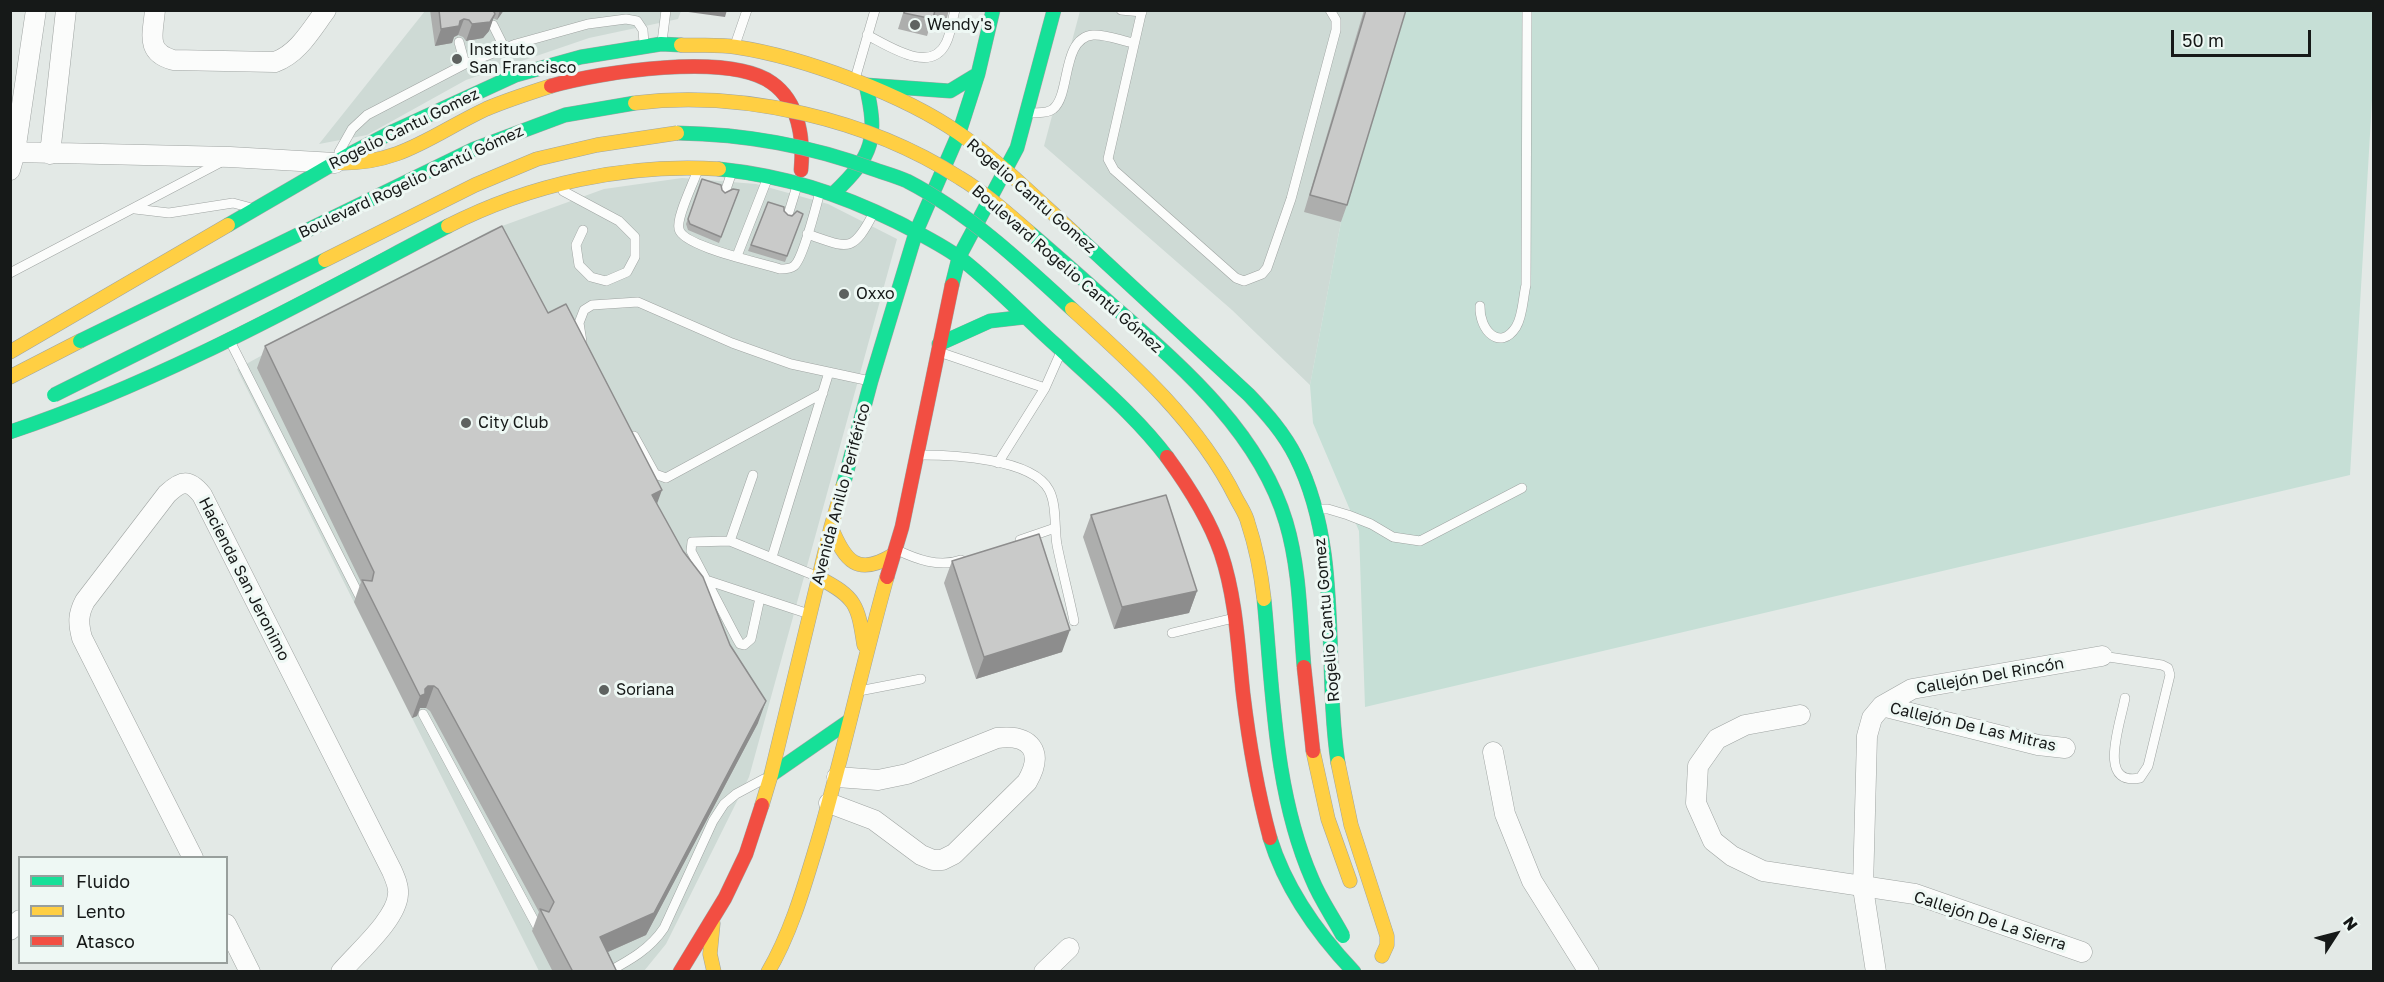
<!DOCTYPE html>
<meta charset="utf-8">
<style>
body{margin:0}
#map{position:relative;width:2384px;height:982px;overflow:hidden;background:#e3e9e6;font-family:"Golos Text",sans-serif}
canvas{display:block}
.frame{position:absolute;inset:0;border:12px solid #161918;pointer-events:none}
.legend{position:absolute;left:18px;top:856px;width:210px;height:108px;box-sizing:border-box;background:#eef8f4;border:2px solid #989f9c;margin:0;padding:8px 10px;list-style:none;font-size:18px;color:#161918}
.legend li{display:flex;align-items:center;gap:12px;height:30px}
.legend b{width:30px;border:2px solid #989f9c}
.north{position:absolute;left:2306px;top:904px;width:60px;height:60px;-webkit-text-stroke:4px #eef8f4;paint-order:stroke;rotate:54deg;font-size:16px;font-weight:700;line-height:24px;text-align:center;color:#161918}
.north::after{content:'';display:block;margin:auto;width:21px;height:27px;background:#161918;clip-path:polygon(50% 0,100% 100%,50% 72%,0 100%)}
.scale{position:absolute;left:2171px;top:30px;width:140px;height:27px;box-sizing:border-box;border:3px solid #161918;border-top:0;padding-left:8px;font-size:18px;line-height:21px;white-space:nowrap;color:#161918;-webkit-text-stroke:4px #eef8f4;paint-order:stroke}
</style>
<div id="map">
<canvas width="2384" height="982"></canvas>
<div class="frame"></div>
<ul class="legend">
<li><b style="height:8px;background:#16e098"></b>Fluido</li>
<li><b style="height:8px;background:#ffcf43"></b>Lento</li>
<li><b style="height:8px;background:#f24e42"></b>Atasco</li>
</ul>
<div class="north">N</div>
<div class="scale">50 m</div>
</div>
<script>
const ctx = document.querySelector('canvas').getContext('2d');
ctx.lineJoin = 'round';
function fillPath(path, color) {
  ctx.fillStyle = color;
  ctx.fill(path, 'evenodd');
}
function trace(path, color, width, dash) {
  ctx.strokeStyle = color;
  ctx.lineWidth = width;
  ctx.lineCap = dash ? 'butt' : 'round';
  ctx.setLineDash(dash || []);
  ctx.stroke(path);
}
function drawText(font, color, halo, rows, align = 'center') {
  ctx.font = font + ' "Golos Text",sans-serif';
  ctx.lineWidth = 6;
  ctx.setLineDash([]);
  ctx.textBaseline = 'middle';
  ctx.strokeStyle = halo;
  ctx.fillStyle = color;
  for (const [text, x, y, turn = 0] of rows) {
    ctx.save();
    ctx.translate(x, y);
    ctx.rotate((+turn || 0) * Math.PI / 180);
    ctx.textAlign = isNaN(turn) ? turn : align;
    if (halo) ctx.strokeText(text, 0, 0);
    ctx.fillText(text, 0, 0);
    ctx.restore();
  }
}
fillPath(new Path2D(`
 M425,11H681L678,19L589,38L466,80L367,135L319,144Z
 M1080,11H1405L1341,222L1310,385L1232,310L1044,146Z
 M682,178L756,184L828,204L897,239L749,777L666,944L644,971H539L237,369L491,230L604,189Z`), '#cedad5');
fillPath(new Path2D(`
 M1405,11H2373V83L2350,475L1365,707L1359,531L1313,423L1310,385L1341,222Z`), '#c6dfd6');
const lane = new Path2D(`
 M1121,10L1142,12
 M1142,10L1108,159L1114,170L1236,278L1244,281L1262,274L1267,268L1291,199L1336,30V20L1330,10
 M493,25L505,49
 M867,35C889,46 931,75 946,43C951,33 952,21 955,10
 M459,42L465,64
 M662,42L666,10
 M735,45L747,10
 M855,79L875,10
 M1031,113C1038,112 1047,114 1053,109C1071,95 1061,38 1093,35C1106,34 1122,41 1134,43
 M339,152L352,129L367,115L465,64L516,44L588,24L626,19L637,21L643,30L644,44
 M697,172C693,184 676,218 679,229C683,247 763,263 780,269C785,269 790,269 794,266C803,259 816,206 820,192
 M563,191L619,221L635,237V257L627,272L606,281L591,277L579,265L576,245L583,230
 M725,192L732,172
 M135,209L169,213L233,203L248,207
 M788,215L797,186
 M807,234C847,247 852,255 873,214
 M737,256L768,177
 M10,273L223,161
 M1480,306C1479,330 1500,352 1516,327C1523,316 1523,297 1526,285L1527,10
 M230,341L360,597
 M582,342L579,323L584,310L592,305L638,302L732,343L791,364L870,381
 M939,352L1045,388
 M634,436L655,474L666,478L823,393
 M920,455C952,455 1032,458 1049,490C1057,505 1054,528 1057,545C1062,570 1069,596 1074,621
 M998,463L1045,388L1060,354
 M1316,509H1328L1348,515L1371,524L1393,537L1420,541L1522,488
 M1020,540L1055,528
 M730,541L753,475
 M897,550C916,559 939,568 961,560
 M772,557L829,372
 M709,581L806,613
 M760,598L751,639L744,645L740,644L736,637L691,551L692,542L730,541L816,576
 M1172,633L1234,618
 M2102,656L2162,665L2168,668L2170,675L2148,766L2140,778C2096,787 2121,722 2125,698
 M859,691L921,679
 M423,714L538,928
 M608,972C630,960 650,949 664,928L713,821L724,804L736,794L764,779`);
const street = new Path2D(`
 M155,10C153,34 145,52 173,60L275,62C298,54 311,30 326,10
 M15,152L230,157L335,163
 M50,154L66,10
 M10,170L15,152L36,10
 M1882,706L2038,745L2065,748
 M1800,715L1745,725L1717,739L1698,766L1696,803L1713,841L1732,856L1763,871L1915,894L2082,952
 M1493,752L1505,814L1532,881L1589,972
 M829,803L874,820L921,855L933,860H942L954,854L1027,782C1045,751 1030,734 997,738L907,774L878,780L837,777
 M193,858L82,638C78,623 78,614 85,601L167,494C182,480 189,479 202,495L392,871C395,878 399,887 398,894C397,919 357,953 341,972
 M226,924L250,972
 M10,930L20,920
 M1044,972L1069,948
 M1876,972L1863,888L1867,736L1872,718L1882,706L1912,689L2102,656`);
const fast = new Path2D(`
 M719,169C785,176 838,193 897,222C918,233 941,244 960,258C995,285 1025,318 1058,347C1095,382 1136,416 1167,457
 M834,193C874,155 878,138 866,85L950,91L978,74
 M228,225L350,154L394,131L516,75L581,57L661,44L681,45
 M1074,233L1249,395C1267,414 1284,433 1296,457C1343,551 1323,662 1338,763
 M952,285L959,257L1017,148L1054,10
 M939,344L990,321L1025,317
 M10,432C163,381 305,301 448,226
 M843,486L871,381L916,232L959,133L978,74L993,10
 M771,775L849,721
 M1270,838C1286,890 1317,933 1354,972`);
const slow = new Path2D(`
 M681,45C699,46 718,44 736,47C803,57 905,95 960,134C1001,163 1037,199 1074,233
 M336,163C400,165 431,135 486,109C507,100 529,93 551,86
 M448,226C530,184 627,163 719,169
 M10,352L228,225
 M10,377L80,341
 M831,527C845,561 857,577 893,555
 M819,578C856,597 858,605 864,645
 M1313,751L1328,819L1350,881
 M1338,763L1351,825L1387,936V945L1382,956
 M762,805L771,775L831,527L843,486
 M713,923L710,954L714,972
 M768,972C791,933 804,887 817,844C843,756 862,666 887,577`);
const jam = new Path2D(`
 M551,86C600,72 729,52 772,83C799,102 804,139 801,170
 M1167,457C1189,487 1209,518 1221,553C1236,598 1238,646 1243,693C1249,743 1257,790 1270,838
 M887,577L902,527L952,285
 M680,972L725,898L746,854L762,805`);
trace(lane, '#9fa4a2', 10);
trace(street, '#9fa4a2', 21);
trace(fast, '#9fa4a2', 15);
trace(slow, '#9fa4a2', 15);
trace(jam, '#9fa4a2', 15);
trace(lane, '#fbfcfb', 9);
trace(street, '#fbfcfb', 20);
trace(fast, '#16e098', 14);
trace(slow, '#ffcf43', 14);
trace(jam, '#f24e42', 14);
const fastBridge = new Path2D(`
 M677,133C743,134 811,146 873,169C884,173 896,176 907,181C969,213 1021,262 1072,309
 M1029,232C1057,256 1084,280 1111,304C1180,365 1259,431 1286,522C1300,569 1300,619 1304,667
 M80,341L474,149L565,115L635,103
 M54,395L325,260
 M1264,599C1273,692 1274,792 1312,879C1320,899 1333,917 1343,936`);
const slowBridge = new Path2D(`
 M635,103C743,90 868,119 960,178C985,193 1007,213 1029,232
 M325,260L475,185L537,159L597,145L677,133
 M1072,309C1133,364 1199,423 1236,498C1240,506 1246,514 1248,523C1256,547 1261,573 1264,599`);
const jamBridge = new Path2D(`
 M1304,667L1313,751`);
trace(fastBridge, '#9fa4a2', 15, []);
trace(slowBridge, '#9fa4a2', 15, []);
trace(jamBridge, '#9fa4a2', 15, []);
trace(fastBridge, '#16e098', 14);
trace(slowBridge, '#ffcf43', 14);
trace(jamBridge, '#f24e42', 14);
fillPath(new Path2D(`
 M430,10H504L497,20L493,18L489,31L483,38L466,41L463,37L458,35L454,37L452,43L435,46Z
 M904,10H949L946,21L933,17L927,36L898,29Z
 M1364,10H1406L1347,205L1341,222L1304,212Z
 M702,179L725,193L739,190L719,243L688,230L686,224Z
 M768,202L788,215L803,214L785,262L748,251Z
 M548,313L657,504L758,723L646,935L608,952L617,972H553L532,931L539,912L430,711L426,708H420L417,716L412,718L354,602L361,582L257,368L265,346Z
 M1091,515L1197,591L1189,613L1114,629L1083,537Z
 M952,561L1062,652L976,679L944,583Z`), '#adaead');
fillPath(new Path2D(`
 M492,10H496L494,16L495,14L489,31L483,38L466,41L472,24Z
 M500,10H504L497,20Z
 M681,10H727L725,17L681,11Z
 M464,19L458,35L454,37L452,43L435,46L441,29Z
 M662,490L654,512L652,495Z
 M1197,591L1189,613L1114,629L1122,607Z
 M1070,630L1062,652L976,679L984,657Z
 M428,686H434L426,708H420L417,716L412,718L420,696Z
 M766,701L758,723L646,935L592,959L600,937Z`), '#8d8d8d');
const building = new Path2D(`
 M439,10H493L495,14L490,22L472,24L469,20L464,19L460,21L459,26L441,29Z
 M905,10H935L933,19L904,13Z
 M1366,10H1406L1347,205L1310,195Z
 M702,179L721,185L722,190L725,193L733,189L739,190L721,237L690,224L688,219Z
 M768,202L784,207V211L788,215L792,216L797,211L803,214L787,256L751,245Z
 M502,226L548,313L566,304L662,490L652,495L683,551L703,577L730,645L766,701L654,913L600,937L617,972H573L540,909L549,912L554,902L438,689L434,686H428L425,689V694L420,696L362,580L372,581L374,572L265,346Z
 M1166,495L1197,591L1122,607L1091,515Z
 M1039,534L1070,630L984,657L952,561Z`);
fillPath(building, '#c9cac9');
trace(building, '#8d8d8d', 1.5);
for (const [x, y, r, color] of [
 [915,25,6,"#5e6260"],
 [457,59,6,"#5e6260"],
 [844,294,6,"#5e6260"],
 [466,423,6,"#5e6260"],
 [604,690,6,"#5e6260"]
]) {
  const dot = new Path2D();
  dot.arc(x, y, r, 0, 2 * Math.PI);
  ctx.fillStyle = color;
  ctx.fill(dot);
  trace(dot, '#eef8f4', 2);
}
drawText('16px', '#161918', '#eef8f4', [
 ["Wendy's",927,25],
 ["Instituto",469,50],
 ["San Francisco",469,68],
 ["Oxxo",856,294],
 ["City Club",478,423],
 ["Soriana",616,690]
], 'left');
drawText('16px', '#161918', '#eef8f4', [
 ["Rogelio Cantu Gomez",404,129,-26],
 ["Boulevard Rogelio Cantú Gómez",411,182,-25],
 ["Rogelio Cantu Gomez",1031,196,41],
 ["Boulevard Rogelio Cantú Gómez",1067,269,41],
 ["Avenida Anillo Periférico",841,494,-75],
 ["Hacienda San Jeronimo",244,579,63],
 ["Rogelio Cantu Gomez",1327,620,-95],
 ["Callejón Del Rincón",1990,676,-10],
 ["Callejón De Las Mitras",1973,727,13],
 ["Callejón De La Sierra",1990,921,18]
]);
</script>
